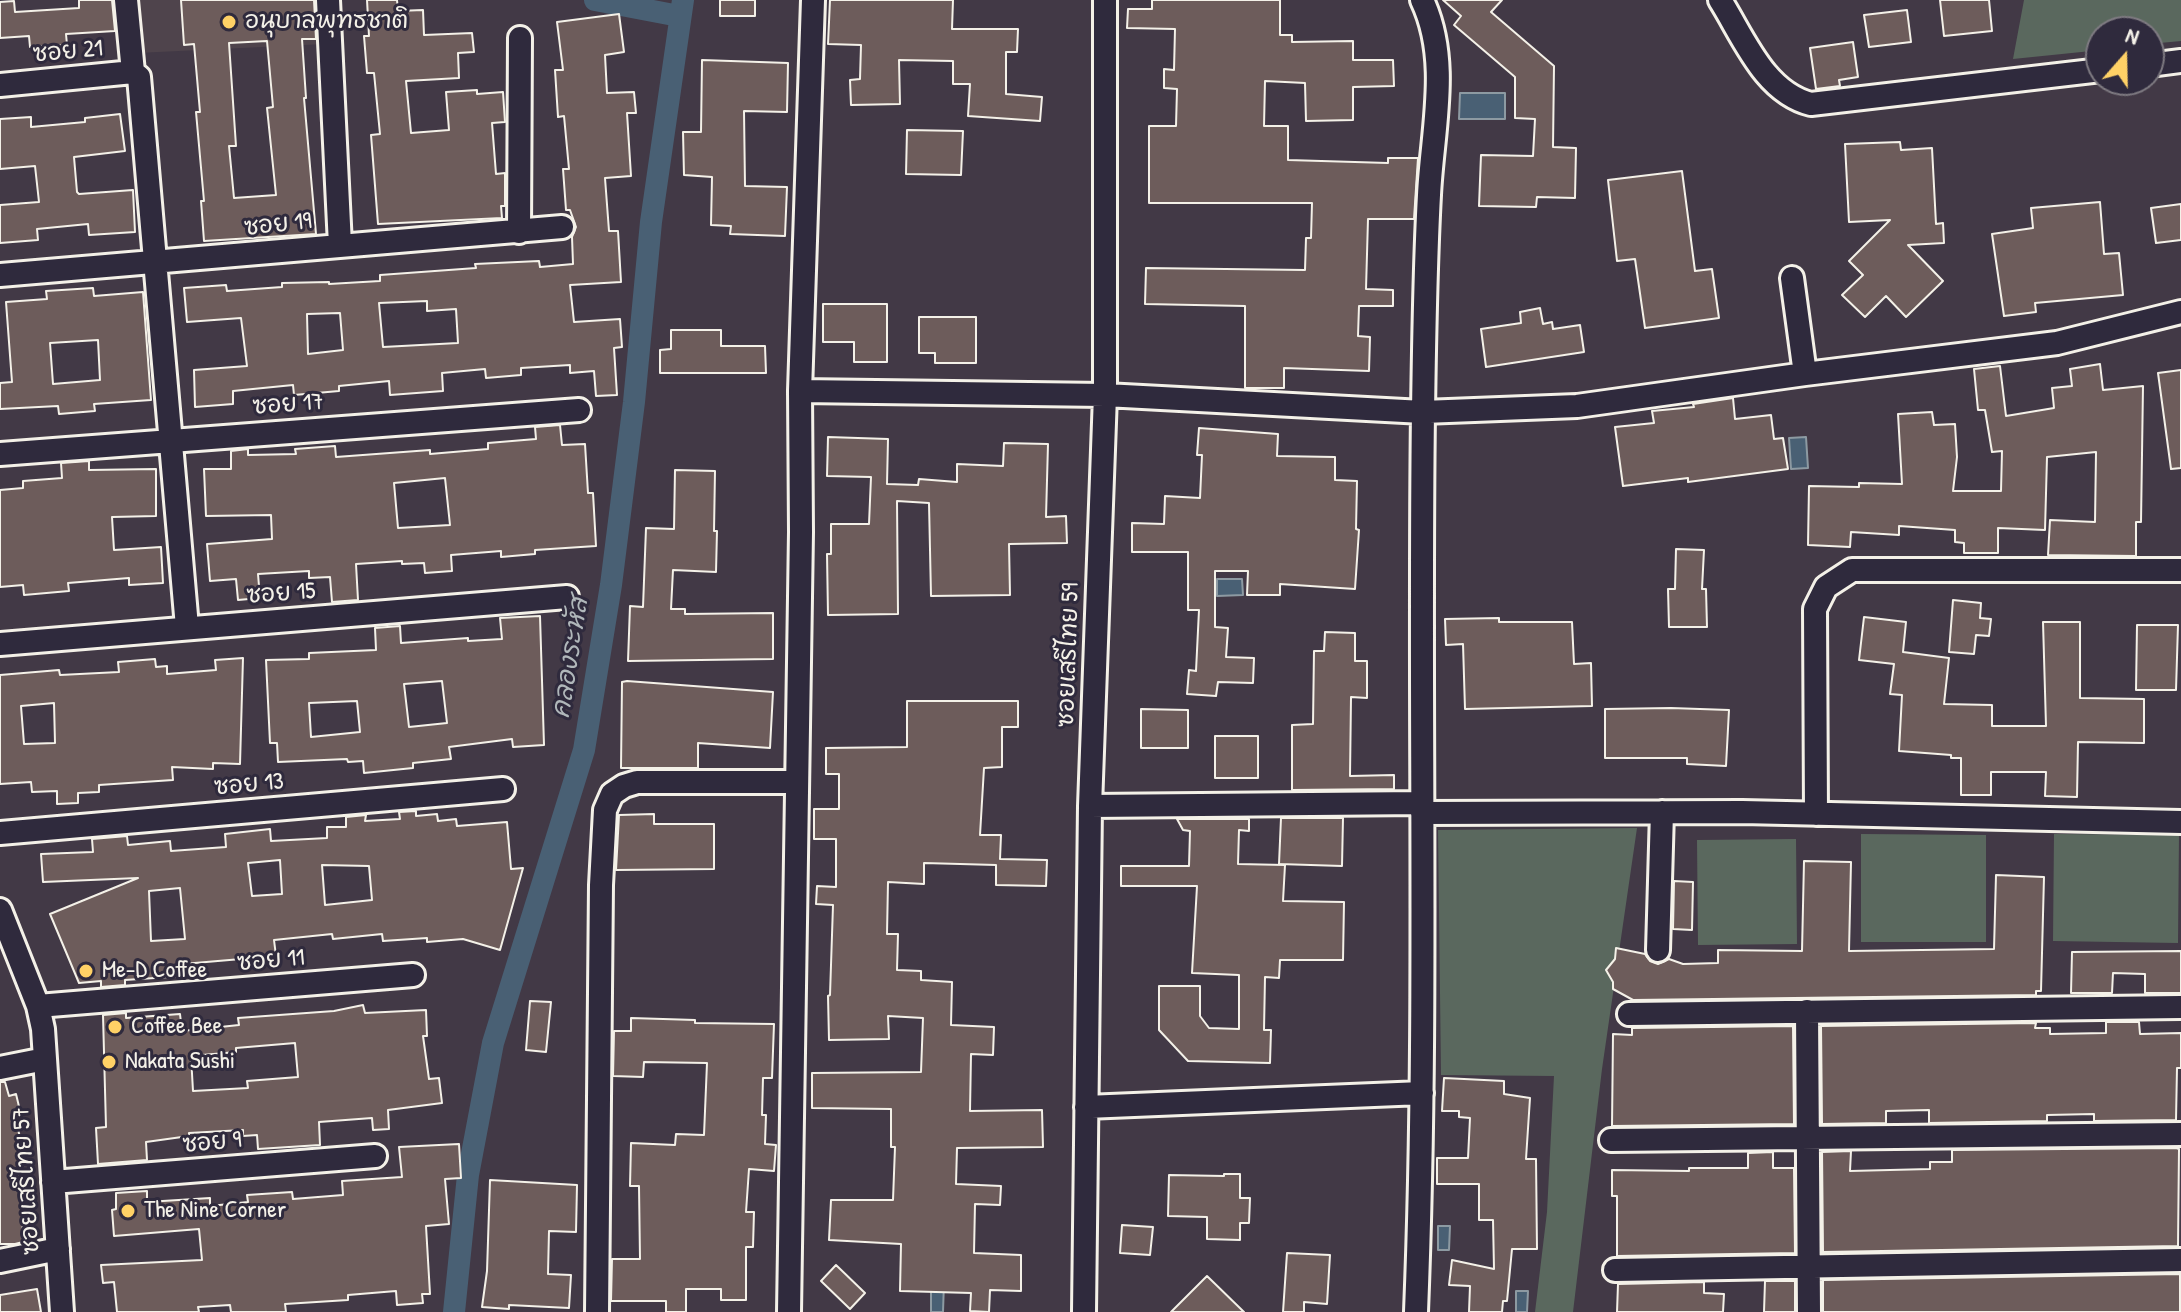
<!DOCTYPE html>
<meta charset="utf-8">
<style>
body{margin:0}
#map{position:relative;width:2181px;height:1312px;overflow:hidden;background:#423946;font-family:"Patrick Hand",sans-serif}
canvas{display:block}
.north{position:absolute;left:2085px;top:16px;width:80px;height:80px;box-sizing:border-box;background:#2f2a3d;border:2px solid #7e7a81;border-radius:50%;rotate:20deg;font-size:22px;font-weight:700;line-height:32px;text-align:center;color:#f4f1e8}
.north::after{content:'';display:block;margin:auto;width:28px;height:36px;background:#ffd166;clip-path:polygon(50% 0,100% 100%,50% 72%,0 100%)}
</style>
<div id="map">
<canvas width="2181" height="1312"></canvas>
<div class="north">N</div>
</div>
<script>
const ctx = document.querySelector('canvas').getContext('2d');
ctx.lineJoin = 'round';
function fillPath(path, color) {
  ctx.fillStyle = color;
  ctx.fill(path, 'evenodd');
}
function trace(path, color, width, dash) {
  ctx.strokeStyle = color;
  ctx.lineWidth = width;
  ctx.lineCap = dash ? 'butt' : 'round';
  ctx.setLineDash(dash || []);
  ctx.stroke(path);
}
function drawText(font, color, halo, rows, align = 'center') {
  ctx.font = font + ' "Patrick Hand","Playpen Sans Thai",sans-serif';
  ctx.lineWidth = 6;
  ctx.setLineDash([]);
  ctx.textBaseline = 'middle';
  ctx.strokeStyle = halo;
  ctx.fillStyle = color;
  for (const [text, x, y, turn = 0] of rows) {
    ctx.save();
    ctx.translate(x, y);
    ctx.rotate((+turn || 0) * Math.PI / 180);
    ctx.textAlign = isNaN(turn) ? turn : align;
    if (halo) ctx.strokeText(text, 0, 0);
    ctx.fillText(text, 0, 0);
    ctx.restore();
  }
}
fillPath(new Path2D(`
 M133,0H321L325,44L137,53Z`), '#4f444c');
fillPath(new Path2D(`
 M2024,0H2181V41L2149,44V32H2101V50L2013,59Z
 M1637,828L1602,1069L1573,1312H1535L1547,1212L1554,1076L1441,1075L1438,830Z
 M1861,834L1986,835V942H1861Z
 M2054,834L2179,835L2178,943L2053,941Z
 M1796,839L1797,944L1698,945L1697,840Z`), '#5a685e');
const water = new Path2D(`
 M1460,93H1505V119H1459Z
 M1806,437L1808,468L1791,469L1789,438Z
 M1217,579H1242L1243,595L1217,596Z
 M1438,1226H1450L1449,1250H1438Z
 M931,1281L944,1282L943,1312H931Z
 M1516,1291H1528L1527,1312H1516Z`);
fillPath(water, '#496074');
trace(water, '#8d9aa2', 2);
trace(new Path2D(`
 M595,0L679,16
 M454,1312L468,1175L493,1043L584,750L611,585L634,402L651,222L683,0`), '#496074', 22);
const building = new Path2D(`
 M79,0H112L115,31L66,34L67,45L30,47L29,36L0,38V2L14,1L15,12L79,8Z
 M181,0H314L316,39H302L306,98H304L316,234L204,241L201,201H204L196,112H200L194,44L184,45ZM267,41L273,107L267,108L276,195L234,198L229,146H236L229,43Z
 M367,0H397L398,11L423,10L424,35L472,33L474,52L458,53L459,78L406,81L411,133L449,130L446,92L477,90V94L503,92L505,122L492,123L496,174L505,173V206H501L502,218L378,224L371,135L380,134L374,73H367L364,36H369Z
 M720,0H755V16H720Z
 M830,0H953L952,29H1018L1017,52H1006V94L1042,97L1040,121L968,116L970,84H953V61L899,60L900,104L851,105L850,80L860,79L861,45L828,44Z
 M1152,0H1280V35H1292V42L1353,41V60H1393L1394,86L1353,87V120L1306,121L1305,83L1265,81L1264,126H1288V160L1388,163V158H1418L1414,219H1368L1366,289L1393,290V306H1359L1358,336L1370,337L1369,371L1284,368V388H1245V306L1145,304L1146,268L1305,270L1306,238H1311L1312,203H1149V126H1176L1177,89L1164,88V69L1174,70L1175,29L1127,28L1128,9H1152Z
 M1443,0H1502L1491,12L1554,66L1553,147L1576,148L1575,198L1537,197L1536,207L1479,206L1481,155L1533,156L1535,119L1515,118V77L1454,25L1461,16Z
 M1940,0H1989L1992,31L1944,36Z
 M1907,10L1911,42L1869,47L1864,15Z
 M619,14L624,52L605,55L607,93L634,92L636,113H627L631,176L605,178L609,231H618L621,282L570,285L574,322L620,319L622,347L614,348L617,395L596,396L594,371L570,373V365L521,368V375L486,378L485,369L442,373L443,391L390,395L389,381L339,386V391L294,395L293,385L233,391V404L195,407L194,370L247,366L241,318L187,322L184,288L226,285L227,291L282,287V283L329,282V284L380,281V275L476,268L475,264L539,261L540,267L573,264L572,237L576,227L570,210H566L563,169H569L564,116L558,117L555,70H563L557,22ZM427,301V311L456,309L458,343L383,347L379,303ZM340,313L343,350L308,354L307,314Z
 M1853,42L1858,77L1839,80L1840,86L1816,89L1810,48Z
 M702,60L788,63L787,112L744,111L745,186L787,187L785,236L730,234L731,226L711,225L712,177L684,175L683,132H701Z
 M120,114L125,151L74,157L77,192L79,194L133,190L135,232L89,235L88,224L37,229L38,240L0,243V205L39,202L35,166L0,169V119L31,117V127L85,122V118Z
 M907,130L963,131L961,175L906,174Z
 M1900,142L1901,150L1932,148L1936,224L1943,223L1944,243L1908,245L1943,281L1906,317L1886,296L1865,317L1842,295L1863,275L1849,261L1890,220L1849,222L1845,144Z
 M1682,171L1695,271L1712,269L1719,318L1645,328L1635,259L1617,261L1608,180Z
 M2100,202L2104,254L2119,253L2123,295L2035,303L2036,312L2004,316L1992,234L2033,228L2031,208Z
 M2181,204V240L2156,243L2151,208Z
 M93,288L94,296L143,292L151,400L94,404L95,411L59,414L58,406L0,409V383L12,382L6,302L47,299L46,291ZM98,340L100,380L53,384L50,343Z
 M823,304H887V362H854V342H823Z
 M1540,308L1543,324L1552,322L1553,329L1580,325L1584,352L1486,367L1481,329L1521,323L1520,312Z
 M919,317H976V363H935V353H919Z
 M671,330H721V346H765L766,373H660V350L671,349Z
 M2100,364L2103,390L2143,386L2141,522H2136V556L2048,555L2050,520L2095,522L2096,452L2047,457L2045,530L1998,528V553H1964V543L1955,542V530L1899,526V535L1851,532L1850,547L1808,545L1809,486L1859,487V483L1902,484L1898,414L1932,412L1934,425L1955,424L1957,457L1953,491H2001L2002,451L1992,452L1985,410H1978L1974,369L2000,366L2006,416L2054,408L2052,388L2072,386L2070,369Z
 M2181,370V468L2171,469L2158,373Z
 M1733,398L1735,419L1771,415L1774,439L1783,438L1788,469L1688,482V478L1623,486L1615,427L1654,423L1652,411L1694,407L1693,404Z
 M560,425L562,445L585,444L588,493H593L596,546L535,550V554L501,557V551L451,555L452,571L425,573L424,563L402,564V561L356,564L358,600L332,602L330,577L309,578V571L258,574L260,598L238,600L236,579L210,581L207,544L272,539L271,515L206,516L204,469H231V451L248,449V455L296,454L295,449L335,446L336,457L430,450V454L488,449V443L536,439L535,427ZM445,478L450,525L398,528L394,483Z
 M1199,428L1278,434L1277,456L1335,457V480L1357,481L1356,529L1359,530L1355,589L1280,584V595H1247L1248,571H1215V627L1228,628L1226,657L1254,658L1253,683L1218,682L1216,696L1187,694L1189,670L1196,671L1199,610H1188V552H1132V523L1164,524L1165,496L1200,498L1202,455H1197Z
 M828,437L888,439L887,484L918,485L919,479L957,482V464L1003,466L1004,443L1048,444L1046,517L1066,516L1067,543L1009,544L1010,595L931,596L929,503L897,501L898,614L828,615L827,554H831V524H869L871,477L827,476Z
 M89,461V470L156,469V516L112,517L114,550L161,547L163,583L129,585V578L68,583L69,591L24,595L23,585L0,587V490L23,488V481L62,478L61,463Z
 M675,470L715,471L714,531H717L716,572L673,570L671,609H685V614L773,613V659L628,661L630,606L643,607L646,528L674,529Z
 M1676,549L1704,550L1702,589H1706L1707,627H1669L1668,589H1675Z
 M1953,600L1981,603L1980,618L1991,619L1989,636L1976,635L1974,654L1949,652Z
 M540,616L544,745L513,747L512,739L449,747L451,759L413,763V768L364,773L363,761L348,762L347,759L278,762L277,743H270L266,660L309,659V653L376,650L375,628L400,626L401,643L468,638V641L502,639L500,618ZM442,681L447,723L409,727L404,684ZM357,701L360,732L311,737L309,703Z
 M1864,617L1906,622L1903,652L1949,658L1944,704L1992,705V726H2046L2043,622H2080V698L2144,699V743L2078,742L2077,797L2045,796L2046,772H1991V795H1961V758H1951V755L1899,751L1902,695L1890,694L1894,664L1859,660Z
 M1499,618V622H1572L1574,664L1591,663L1592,706L1465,709L1463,644L1446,645L1445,619Z
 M2137,625H2178L2176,690H2136Z
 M1325,632L1355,633V661H1367V698L1351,697L1350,776L1394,775V789L1292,790V725L1313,724L1314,651H1324Z
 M243,658L240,764L213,763V769L172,767L173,780L99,785V792L78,793V803L57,804V791L32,792L31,782L0,784V675L59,670L60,675L119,672L118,662L155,659L156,667L167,666V674L216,670L215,660ZM54,703L55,743L24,744L21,706Z
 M627,681L773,692L770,748L698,743V768H621L622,682Z
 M907,701H1018V727H1002V767L984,768L980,835H1001L1000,859L1047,860L1046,886L996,885V865L924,863V884L888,882L887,934H898L897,970L921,971V980L952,982L951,1025L994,1027L993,1055L971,1054L970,1111L1042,1110L1043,1147L957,1148L956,1184L1001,1186L1000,1205L975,1204L974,1253L1021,1255V1291L990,1290L989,1312L970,1311L971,1293L900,1291L901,1244L829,1240L831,1200H893L895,1147H891V1109L812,1108V1073L921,1072L923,1018L888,1016L889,1039L829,1040L828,996L830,995L833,905L816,904L817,886L836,887V839H814V809H839V774H826V748L907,747Z
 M1671,708L1729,710L1726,766L1687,764V758H1605V709Z
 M1141,709L1188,710V748H1141Z
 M1215,736H1258V778H1215Z
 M416,811V816L437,814L438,821L456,819L457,826L507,822L511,869L523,868L500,950L463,939L427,942V938L383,941L382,934L333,939L332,934L274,940L276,956L183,964L184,976L125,980V985L101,987V981L79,983L50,914L138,878L43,882L41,854L93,852L92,839L127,836L128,845L170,841L171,851L226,847L225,834L270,829L271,841L327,838V827H346V817L366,815L365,821L400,819L399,812ZM280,860L282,894L252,896L248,863ZM322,865L369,866L372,900L325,905ZM180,888L185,939L151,941L149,891Z
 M654,814V824H714V869L616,870L619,815Z
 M1281,818H1343L1342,866L1279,864Z
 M1177,819H1249V831L1239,830L1238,864L1285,865L1283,901L1344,902L1343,960H1280L1279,978L1265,977L1264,1030H1271L1270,1063L1188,1061L1159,1030V986H1200V1016L1209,1028L1239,1029V975L1192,973L1197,886H1121V866H1189L1190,831L1183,830Z
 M1804,861L1851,862L1849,951L1994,949L1996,875L2044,877L2041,991H2036V995L1633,1000L1613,989V982L1606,970L1615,959L1616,948L1645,954L1650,961L1658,964L1669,959L1683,964L1718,963V950L1802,951Z
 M1674,881L1693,882L1692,930L1673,929Z
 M2181,951V993H2145V974L2113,973L2112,993H2071L2072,952Z
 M530,1001L551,1002L546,1052L526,1050Z
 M363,1005L365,1013L426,1010L427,1036H423L429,1079L439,1078L442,1103L388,1110L389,1129L373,1130L372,1118L319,1122L320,1145L258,1149L257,1135L243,1136V1130L189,1133V1136L146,1142L147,1160L98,1164L96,1128L106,1127L103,1015L126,1013V1018L180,1014L182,1031L239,1025L238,1018L334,1011ZM295,1043L298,1077L247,1081L248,1088L193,1091L191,1056L236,1052V1048Z
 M631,1018L695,1020V1023L774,1024L772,1078H763L762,1115H766L765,1144L776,1145L774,1171L749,1169L746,1212H754L753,1247H746V1300H721V1289H686V1312H666V1301H611L612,1259H640L639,1186H630L631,1143L675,1145L676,1134L704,1135L707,1063L644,1062L643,1077L613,1076L614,1031H631Z
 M2106,1022H2139L2140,1034L2181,1033V1068H2177L2176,1120L2094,1121V1114L2047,1115V1121L1929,1123V1110L1886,1111V1123L1822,1124L1821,1026L2036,1023L2035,1028H2050V1034L2106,1033Z
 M1793,1026L1794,1124L1612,1126L1613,1034L1632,1035V1028Z
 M1444,1078L1504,1081V1094L1530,1098L1526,1159H1536L1537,1249H1512L1507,1301H1503L1502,1312H1469L1470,1286L1449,1285L1452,1260L1494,1269L1493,1220H1479V1184H1437V1158H1468L1470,1118L1459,1117V1111H1442Z
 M0,1082H5L9,1096L16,1094L22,1119L16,1121L25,1158L21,1159L23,1242L15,1244H0Z
 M459,1144L461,1178L445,1179L449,1224L426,1226L430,1294H422L423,1303L397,1305L396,1291L348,1295V1300L285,1304L286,1312H231L230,1305L198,1307L199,1312H117L114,1282L103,1283L101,1265L202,1260L199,1229L114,1236L112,1210L116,1209V1193L147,1191V1202L210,1198V1206L248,1202L247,1195L292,1192L293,1199L343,1195L342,1181L402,1177L399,1147Z
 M2176,1148L2179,1149L2178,1246L1823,1252L1822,1152L1851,1151L1850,1171L1930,1169V1162H1952V1150Z
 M1773,1152V1168H1794L1795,1253L1617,1256V1196H1612V1170L1689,1171V1168H1748V1153Z
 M1224,1174H1240V1198H1250L1249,1223H1240V1240L1207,1239V1217L1168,1216L1169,1175L1224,1176Z
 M490,1180L577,1185L576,1232L549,1231L548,1274L571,1275L569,1308L509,1305V1309L482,1307L487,1271Z
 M1122,1225L1153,1227L1150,1255L1120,1253Z
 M1287,1253L1330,1255L1327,1304L1304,1302V1312H1283Z
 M836,1265L865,1293L850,1309L821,1281Z
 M2180,1274V1312H1823V1280Z
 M1207,1276L1244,1312H1171Z
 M1765,1281H1795V1312H1764Z
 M1704,1282V1293L1724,1294L1723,1312H1617L1618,1284Z
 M37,1289L41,1312H0V1295Z`);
fillPath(building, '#6d5c5b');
trace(building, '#f4f1e8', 2);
const minor = new Path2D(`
 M126,0L133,72
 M328,0L340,245
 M1720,0C1744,38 1764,92 1811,104L2101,70
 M2149,65L2181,61
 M0,85L133,72L139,77L187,627
 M519,232L520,38
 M0,275L562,227
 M1792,278L1805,374
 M800,391L1105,395L1423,412L1577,406L1805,374L2057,343L2181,312
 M0,454L579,410
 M0,644L567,597
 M1090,806L1422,803
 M1422,813L1742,812L2181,822
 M1816,814L1815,609L1826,587L1852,570H2181
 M0,833L503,789
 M0,910L38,1006L43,1029L62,1312
 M1658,950L1662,812
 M38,1006L413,975
 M1807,1011L1809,1312
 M1629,1014L2181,1007
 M0,1068L45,1059
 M1086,1107L1422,1093
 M1611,1140L2181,1134
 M53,1182L375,1156
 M0,1261L58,1249
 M1615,1270L2181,1260
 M597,1312L601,885L605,810L612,794L624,786L637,782H797
 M789,1312L801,532L800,391L813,0
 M1084,1312L1090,806L1105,395V0
 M1416,1312C1428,1013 1419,713 1423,413C1424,341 1425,268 1429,195C1432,131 1451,61 1422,0`);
trace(minor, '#f4f1e8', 28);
trace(minor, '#2f2a3d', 22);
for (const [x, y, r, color] of [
 [229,22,8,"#ffd166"],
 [86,971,8,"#ffd166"],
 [115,1027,8,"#ffd166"],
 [109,1062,8,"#ffd166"],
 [128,1211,8,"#ffd166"]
]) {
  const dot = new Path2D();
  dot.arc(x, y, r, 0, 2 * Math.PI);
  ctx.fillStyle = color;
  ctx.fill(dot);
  trace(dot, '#2f2a3d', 3);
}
drawText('24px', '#f4f1e8', '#2f2a3d', [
 ["อนุบาลพุทธชาติ",245,22],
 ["Me-D Coffee",102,971],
 ["Coffee Bee",131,1027],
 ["Nakata Sushi",125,1062],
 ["The Nine Corner",144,1211]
], 'left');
drawText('24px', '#f4f1e8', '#2f2a3d', [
 ["ซอย 21",68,52,-5],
 ["ซอย 19",278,225,-6],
 ["ซอย 17",288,405,-4],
 ["ซอย 15",281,594,-4],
 ["ซอยเสรีไทย 59",1069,655,-88],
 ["ซอย 13",249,785,-5],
 ["ซอย 11",271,961,-5],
 ["ซอย 9",212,1143,-5],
 ["ซอยเสรีไทย 57",27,1181,-94]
]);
drawText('italic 26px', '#b0b7ba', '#2f2a3d', [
 ["คลองระหัส",571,658,-81]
]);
</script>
